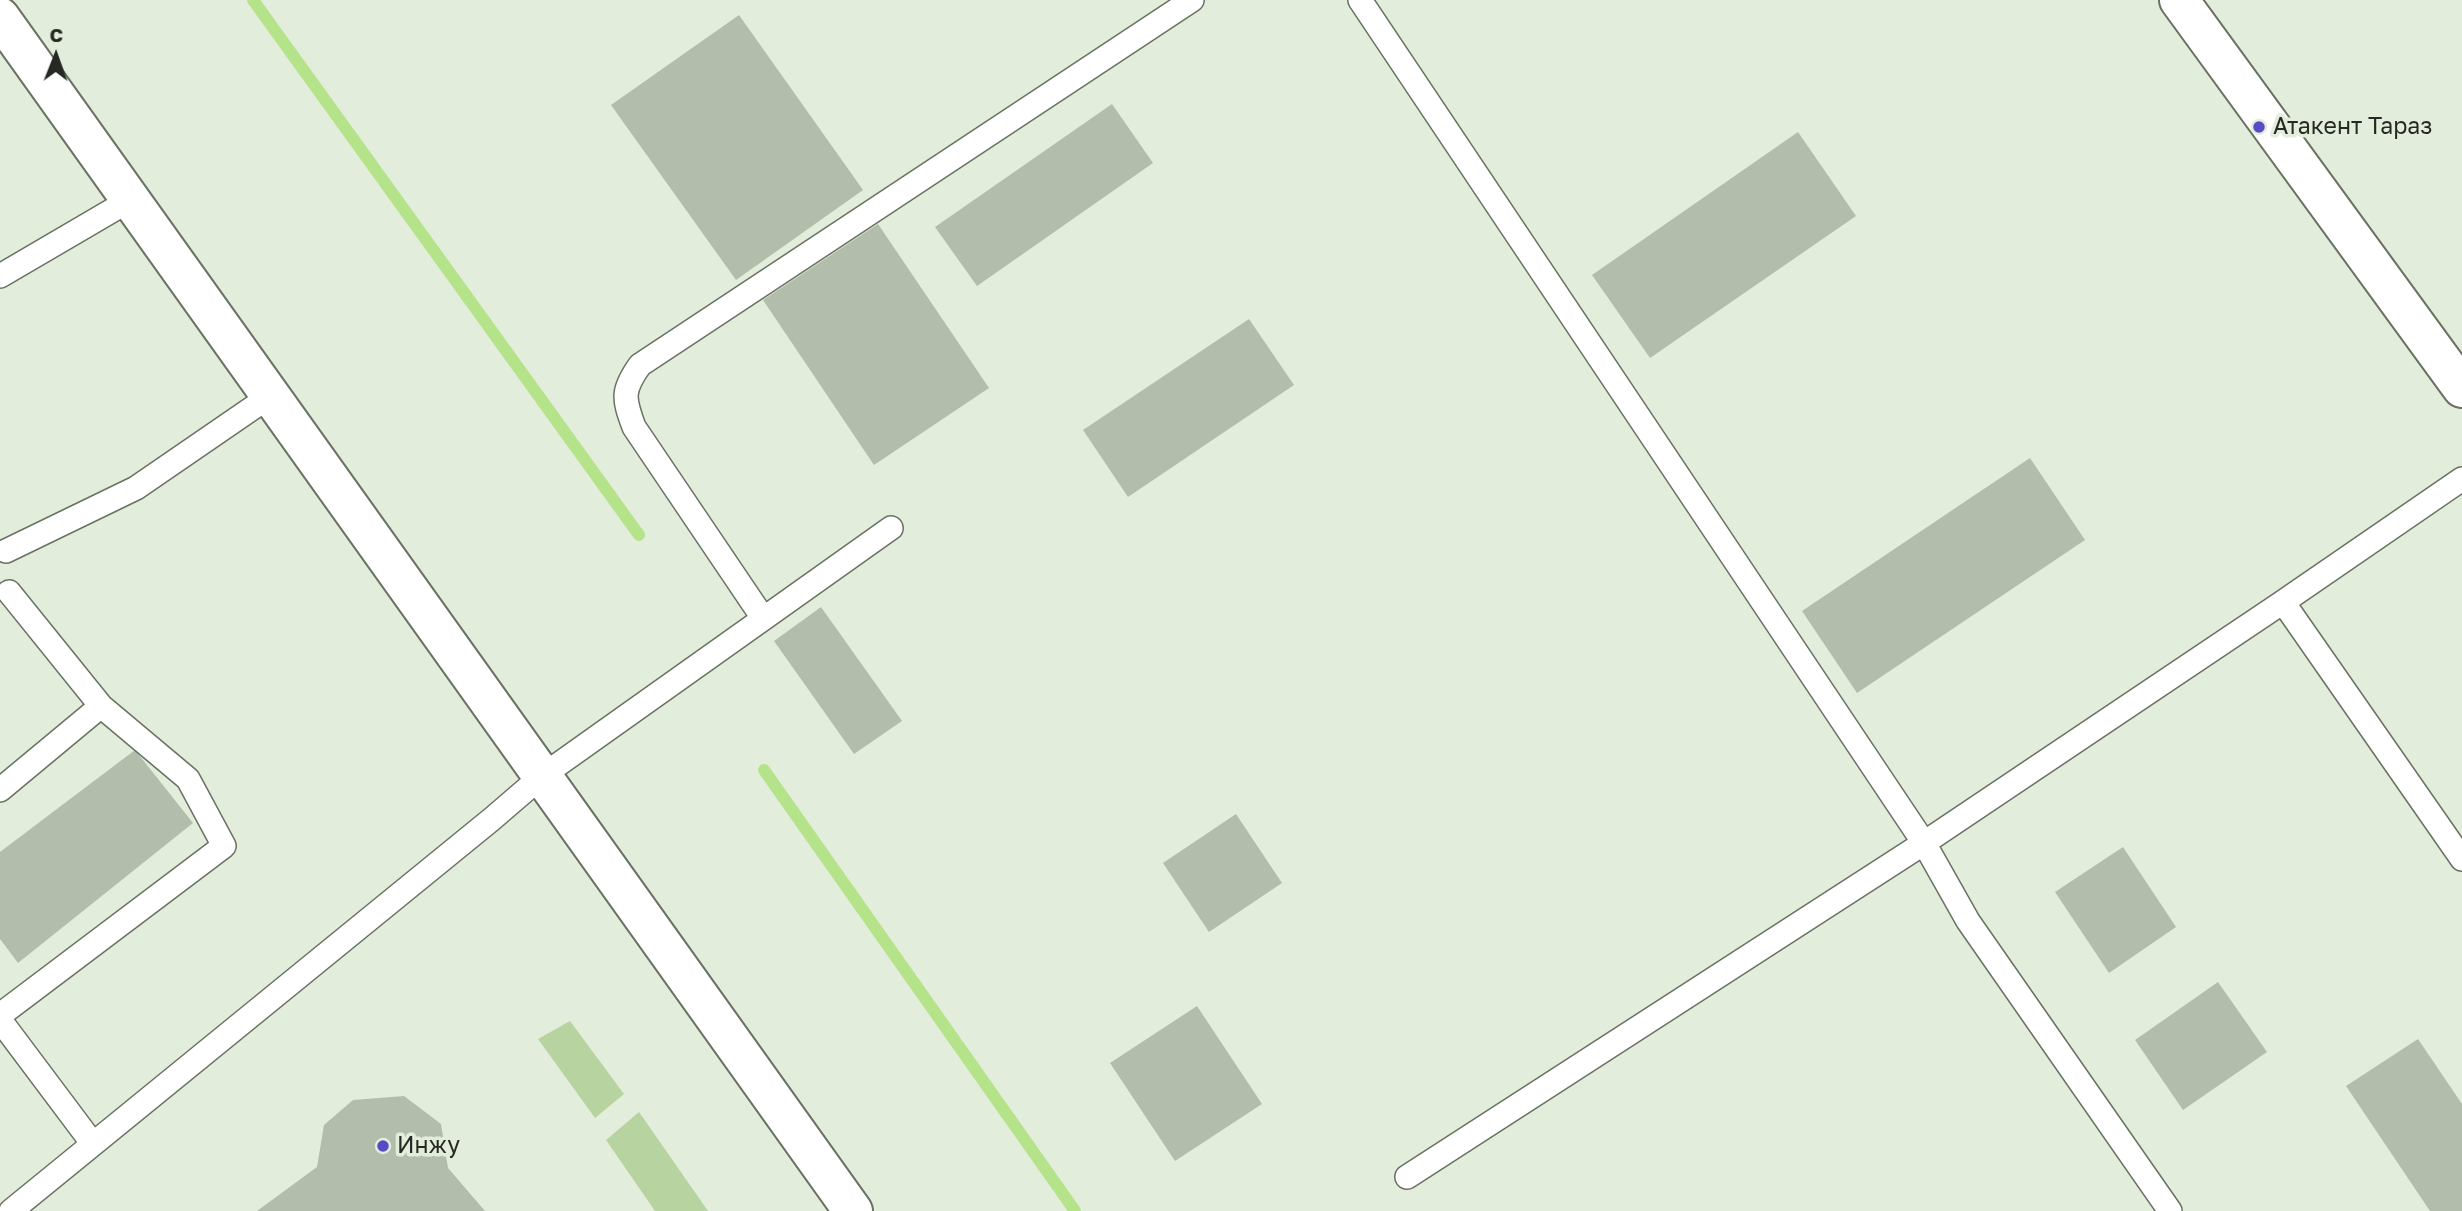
<!DOCTYPE html>
<meta charset="utf-8">
<style>
body{margin:0}
#map{position:relative;width:2462px;height:1211px;overflow:hidden;background:#e3eddb;font-family:"Golos Text",sans-serif}
canvas{display:block}
.north{position:absolute;left:21px;top:21px;width:70px;height:70px;-webkit-text-stroke:5px #e3eddb;paint-order:stroke;rotate:1deg;font-size:19px;font-weight:700;line-height:28px;text-align:center;color:#262923}
.north::after{content:'';display:block;margin:auto;width:24px;height:32px;background:#262923;clip-path:polygon(50% 0,100% 100%,50% 72%,0 100%)}
</style>
<div id="map">
<canvas width="2462" height="1211"></canvas>
<div class="north">С</div>
</div>
<script>
const ctx = document.querySelector('canvas').getContext('2d');
ctx.lineJoin = 'round';
function fillPath(path, color) {
  ctx.fillStyle = color;
  ctx.fill(path, 'evenodd');
}
function trace(path, color, width, dash) {
  ctx.strokeStyle = color;
  ctx.lineWidth = width;
  ctx.lineCap = dash ? 'butt' : 'round';
  ctx.setLineDash(dash || []);
  ctx.stroke(path);
}
function drawText(font, color, halo, rows, align = 'center') {
  ctx.font = font + ' "Golos Text",sans-serif';
  ctx.lineWidth = 7;
  ctx.setLineDash([]);
  ctx.textBaseline = 'middle';
  ctx.strokeStyle = halo;
  ctx.fillStyle = color;
  for (const [text, x, y, turn = 0] of rows) {
    ctx.save();
    ctx.translate(x, y);
    ctx.rotate((+turn || 0) * Math.PI / 180);
    ctx.textAlign = isNaN(turn) ? turn : align;
    if (halo) ctx.strokeText(text, 0, 0);
    ctx.fillText(text, 0, 0);
    ctx.restore();
  }
}
fillPath(new Path2D(`
 M570,1021L624,1094L595,1118L538,1039Z
 M639,1112L708,1211H655L606,1140Z`), '#b7d4a0');
trace(new Path2D(`
 M253,0L639,535
 M764,770L1075,1211`), '#b4e38a', 12);
fillPath(new Path2D(`
 M739,15L863,190L736,280L611,105Z
 M1112,104L1153,163L977,286L935,227Z
 M1798,132L1856,216L1650,358L1592,275Z
 M878,224L989,388L874,465L763,300Z
 M1249,319L1294,385L1128,497L1083,430Z
 M2030,458L2085,540L1857,693L1802,611Z
 M821,607L902,721L854,754L774,641Z
 M135,750L193,823L18,963L0,939V852Z
 M1236,814L1282,883L1209,932L1163,863Z
 M2123,847L2176,927L2109,973L2055,892Z
 M2218,982L2267,1052L2183,1110L2135,1040Z
 M1197,1006L1262,1104L1175,1161L1110,1063Z
 M2418,1039L2462,1104V1211H2430L2346,1086Z
 M404,1096L441,1124L448,1168L485,1211H257L317,1167L324,1125L353,1100Z`), '#b3bdac');
const service = new Path2D(`
 M1360,0L1924,843L2283,602
 M0,276L130,200
 M2462,479L2283,602L2462,859
 M6,551L136,488L270,396
 M763,618L634,427C623,398 622,390 640,365L1192,0
 M0,790L101,706L9,592
 M0,1015L224,846L188,779L101,706
 M0,1020L93,1144
 M1407,1177L1924,843L1968,921L2170,1211
 M11,1211L492,819L542,776L891,528`);
const minor = new Path2D(`
 M2179,0L2462,388`);
const tertiary = new Path2D(`
 M0,17L853,1211`);
trace(service, '#697162', 26);
trace(minor, '#697162', 42);
trace(tertiary, '#697162', 42);
trace(service, '#fff', 23);
trace(minor, '#fff', 38);
trace(tertiary, '#fff', 38);
for (const [x, y, r, color] of [
 [2259,127,7,"#574cc4"],
 [383,1146,7,"#574cc4"]
]) {
  const dot = new Path2D();
  dot.arc(x, y, r, 0, 2 * Math.PI);
  ctx.fillStyle = color;
  ctx.fill(dot);
  trace(dot, '#e3eddb', 2.5);
}
drawText('23px', '#262923', '#e3eddb', [
 ["Атакент Тараз",2273,127],
 ["Инжу",397,1146]
], 'left');
</script>
